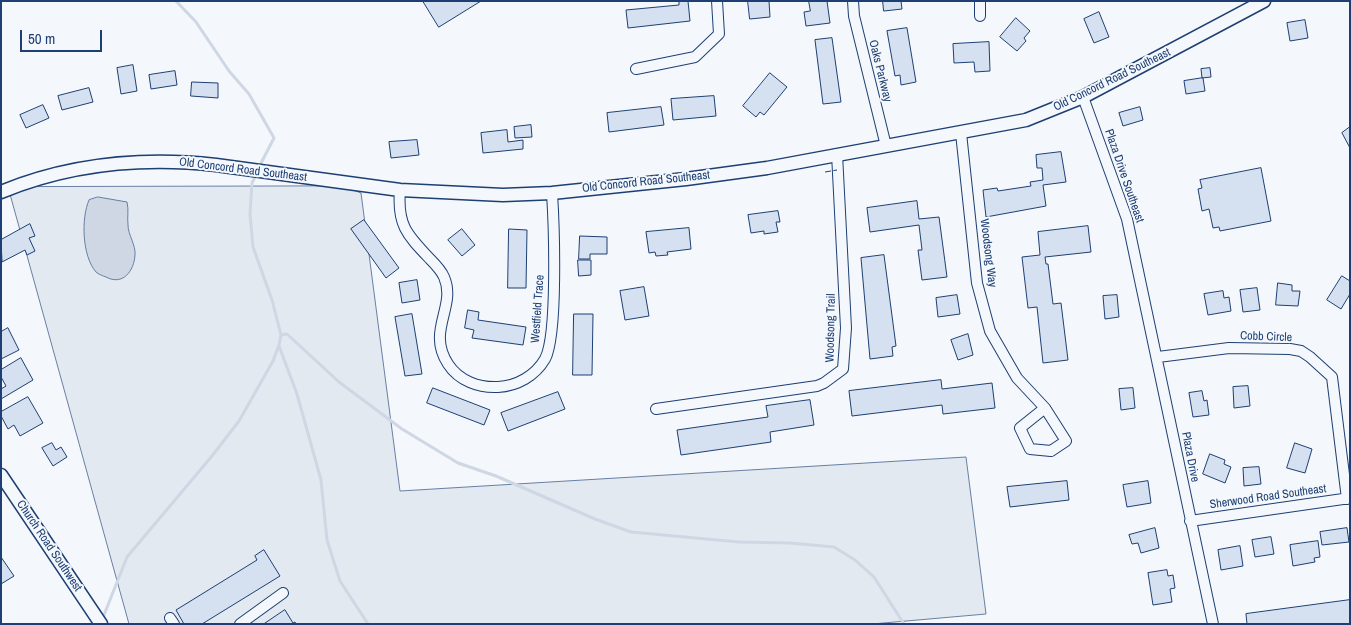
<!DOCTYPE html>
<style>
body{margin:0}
#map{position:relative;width:1351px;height:625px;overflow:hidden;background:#f4f7fb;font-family:"Archivo Narrow",sans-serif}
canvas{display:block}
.frame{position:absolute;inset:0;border:2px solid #1d3f73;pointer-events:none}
.scale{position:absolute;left:20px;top:30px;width:82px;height:22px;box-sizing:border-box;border:2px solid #1d3f73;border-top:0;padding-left:6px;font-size:15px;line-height:18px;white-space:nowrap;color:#1d3f73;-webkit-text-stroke:4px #f4f7fb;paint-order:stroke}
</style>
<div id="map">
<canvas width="1351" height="625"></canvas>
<div class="frame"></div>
<div class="scale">50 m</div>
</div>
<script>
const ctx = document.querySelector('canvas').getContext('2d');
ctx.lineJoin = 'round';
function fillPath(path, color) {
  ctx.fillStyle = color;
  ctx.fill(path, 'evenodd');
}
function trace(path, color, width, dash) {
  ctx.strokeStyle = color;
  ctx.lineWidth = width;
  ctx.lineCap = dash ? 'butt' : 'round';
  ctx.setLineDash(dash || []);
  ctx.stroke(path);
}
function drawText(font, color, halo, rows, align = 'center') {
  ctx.font = font + ' "Archivo Narrow",sans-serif';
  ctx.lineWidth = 4;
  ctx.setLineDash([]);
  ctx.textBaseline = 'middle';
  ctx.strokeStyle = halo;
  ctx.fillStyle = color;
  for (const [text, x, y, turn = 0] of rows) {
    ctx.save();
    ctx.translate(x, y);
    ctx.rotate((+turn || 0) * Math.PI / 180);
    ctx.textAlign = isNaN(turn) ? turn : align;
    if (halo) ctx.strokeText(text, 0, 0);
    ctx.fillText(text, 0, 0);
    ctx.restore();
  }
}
const green = new Path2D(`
 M343,186L361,193L400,491L966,457L986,614L872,624H129L8,187Z`);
fillPath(green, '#e3e9f0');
trace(green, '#687fa3', 1);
const water = new Path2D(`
 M98,197L127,202C129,210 127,217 128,225C128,235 136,245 135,255C134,271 123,286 106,277C103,276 98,274 96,272C82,256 81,218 89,200Z`);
fillPath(water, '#cfd7e4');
trace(water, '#687fa3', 1);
trace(new Path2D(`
 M176,1L196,22L229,71L249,94L274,138L259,167
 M281,335L287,334L339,382L402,429L458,463L496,476L595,519L631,532L739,542L790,543L834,547L855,560L874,577L904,624
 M279,346L297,394L321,480L327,540L340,581L368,624
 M104,615L127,557L212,456L239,421L273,361L279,345L281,335L272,300L253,247L250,214L252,183L256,175`), '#cfd7e4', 3);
const building = new Path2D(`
 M423,1H481L439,27Z
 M688,1L690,21L628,28L626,10L679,5V2Z
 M748,1H769L770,17L750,19Z
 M809,1H827L830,23L806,26L804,12L810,11Z
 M883,1H901L902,9L884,11Z
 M1099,12L1109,37L1094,43L1084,19Z
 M1016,18L1030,31L1024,38L1026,41L1017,51L1000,37Z
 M1305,20L1308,38L1290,41L1287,23Z
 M907,28L916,82L901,85L900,75L895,76L887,31Z
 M832,38L841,102L823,104L815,40Z
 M989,42L990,71L975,72L974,62L954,63L953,44Z
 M133,65L137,91L121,94L117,68Z
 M1210,68L1211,77L1202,78L1201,69Z
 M175,71L177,85L151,89L149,75Z
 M770,73L787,87L764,115L760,112L756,117L743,106Z
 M1203,78L1205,91L1186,94L1184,81Z
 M192,82L218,83V98L191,96Z
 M89,88L93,102L62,110L58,96Z
 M714,96L716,116L673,120L671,99Z
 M43,105L49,118L26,128L20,115Z
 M661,107L664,125L609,132L607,113Z
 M1140,107L1143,120L1123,126L1119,113Z
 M531,125L532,137L515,138L514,127Z
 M1350,127V148L1342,133Z
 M507,130L508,142L523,140V149L483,153L481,133Z
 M417,140L419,155L391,158L389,142Z
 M1061,152L1066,182L1043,185L1046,206L986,217L983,190L997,188L998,191L1031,186L1030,182L1043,180L1042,168H1037L1036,155Z
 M1261,168L1271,221L1220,231L1219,227L1213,228L1209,209L1202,211L1198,189L1202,188L1200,180Z
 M917,201L919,219L939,217L947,277L922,280L918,250H922L919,225L870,232L867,208Z
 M778,211L780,222H776L778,232L764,234V231L751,233L748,215Z
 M364,220L399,268L386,278L351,229Z
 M30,224L35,236L29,238L35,251L27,255L25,250L2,262L1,240Z
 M1088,226L1091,252L1045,257L1046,264H1048L1053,304L1061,303L1068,360L1043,363L1037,307L1028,308L1022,257L1040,255L1038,232Z
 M689,228L691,249L667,252L668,255L656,256L655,252L649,253L646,232Z
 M462,229L475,245L462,256L448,240Z
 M509,229L527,230L526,288H508Z
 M580,236L607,237V254H590V259H579Z
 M884,255L896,346L892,347L893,356L870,359L861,258Z
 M578,260H591V275L579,276Z
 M1342,276L1350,281V294L1341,309L1327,300Z
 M417,280L420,300L402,303L399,283Z
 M1278,283L1292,285V291H1300L1298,306L1276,305Z
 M644,287L649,316L625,320L620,291Z
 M1257,288L1260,310L1243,312L1240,290Z
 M1223,291L1224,298L1229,297L1231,311L1208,315L1204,294Z
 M957,295L960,314L938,317L936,298Z
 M1117,295L1119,317L1105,319L1103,296Z
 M468,310L479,312L478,320L526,327L523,345L472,338L474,330L465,328Z
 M412,314L422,374L405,376L395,317Z
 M574,314H593L592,375H573Z
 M8,328L19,350L1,359V332Z
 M968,334L973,355L958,360L951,340Z
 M21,358L33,380L1,399V389L6,386L1,377V370Z
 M941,380L942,389L992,383L995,408L943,414L942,405L852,416L849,391Z
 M1248,386L1250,406L1234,408L1233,387Z
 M433,388L490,410L484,425L427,403Z
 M1133,388L1135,408L1121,410L1119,389Z
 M1202,391L1204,401L1207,400L1209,415L1193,417L1189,393Z
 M558,392L565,409L508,431L501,413Z
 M28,397L43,423L20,436L14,425L8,429L1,416V412Z
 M810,400L814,425L770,432L771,442L681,455L677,430L768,417L766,406Z
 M52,443L56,450L61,447L67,457L53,466L42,448Z
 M1295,443L1312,449L1305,473L1287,468Z
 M1210,454L1225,460L1224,464L1231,467L1225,483L1203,474Z
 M1259,467L1261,484L1244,486L1243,468Z
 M1067,481L1069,500L1010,507L1007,487Z
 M1148,481L1151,503L1127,507L1123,485Z
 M1155,528L1159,548L1141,553L1138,543L1132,544L1129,535Z
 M1347,528L1349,542L1322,545L1320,532Z
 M1271,537L1274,554L1255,557L1252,540Z
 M1318,541L1320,557L1314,558L1315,562L1293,566L1290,545Z
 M1240,546L1243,566L1221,570L1218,550Z
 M264,550L280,576L202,624H184L176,610L257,560L255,556Z
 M1,557L14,576L1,584Z
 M1167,570L1168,576L1173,575L1175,588L1170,589L1172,602L1153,605L1148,573Z
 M1350,600V624H1247L1246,614Z
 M285,610L293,623L295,622L296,624H264Z`);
fillPath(building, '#d5e0f0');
trace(building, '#1d3f73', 1);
const minor = new Path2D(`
 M853,1L854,16L886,146
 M980,1V16
 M636,69L695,57L719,34L717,1
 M1083,97L1127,219L1213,624
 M961,133L977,283L990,331L1017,378L1045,408L1066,441L1051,451L1030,449L1020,428L1045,408
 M400,190C397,225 407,235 430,259C435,264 441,270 444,277C457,307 426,330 448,364C459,381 479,388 498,387C517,386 535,376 545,359C558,335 554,224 552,193
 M1158,357L1229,348L1290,349L1301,351L1310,357L1332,377L1347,499
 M656,409L817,386L824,383L843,369L846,328L837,154
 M1190,521L1350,498
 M170,618L174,624
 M240,624L283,593`);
const tertiary = new Path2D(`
 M1,192C69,164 143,157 216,165L400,190L503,195L552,193L686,179L767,168L1026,120L1083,97L1264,1
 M1,475L101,624`);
trace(minor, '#1d3f73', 12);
trace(tertiary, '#1d3f73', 15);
trace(minor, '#f4f7fb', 10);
trace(tertiary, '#f4f7fb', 12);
trace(new Path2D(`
 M825,172L837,170`), '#1d3f73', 1, [6, 2.5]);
drawText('12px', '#1d3f73', '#f4f7fb', [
 ["Oaks Parkway",880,71,76],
 ["Old Concord Road Southeast",1112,80,-26],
 ["Old Concord Road Southeast",243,170,7],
 ["Plaza Drive Southeast",1124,176,71],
 ["Old Concord Road Southeast",646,182,-6],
 ["Woodsong Way",988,253,83],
 ["Westfield Trace",538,309,-86],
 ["Woodsong Trail",831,328,-89],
 ["Cobb Circle",1266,337,2],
 ["Plaza Drive",1190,457,79],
 ["Sherwood Road Southeast",1268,497,-8],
 ["Church Road Southwest",49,546,56]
]);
</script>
